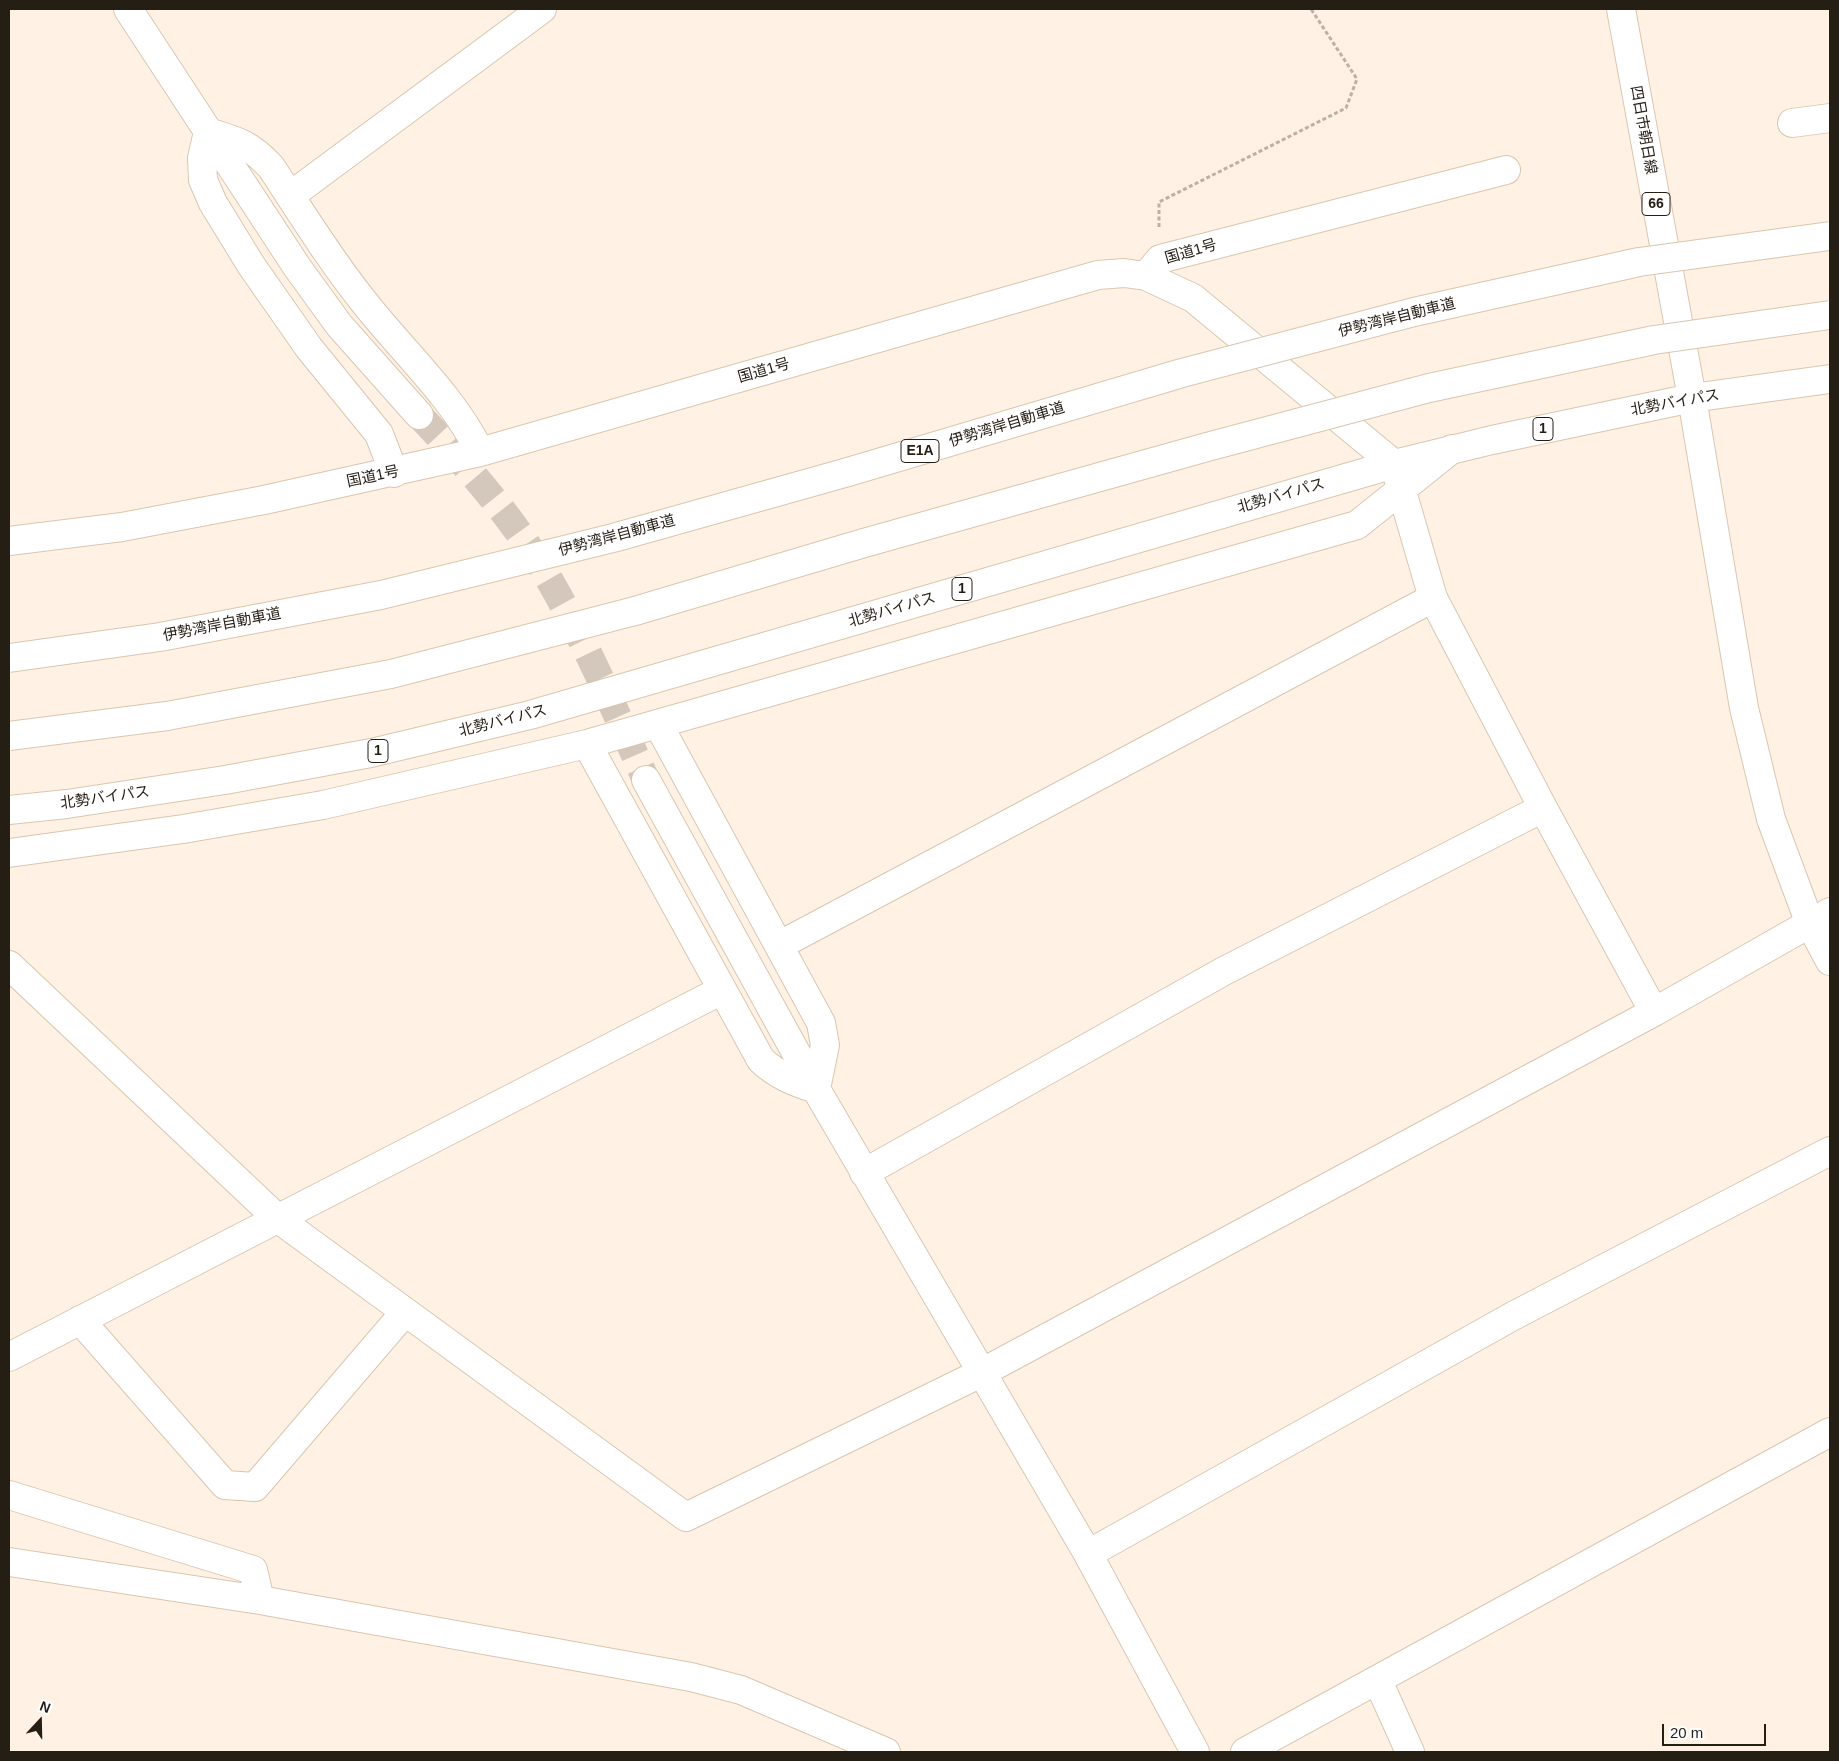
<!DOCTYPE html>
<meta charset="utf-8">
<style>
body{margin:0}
#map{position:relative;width:1839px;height:1761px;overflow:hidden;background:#fff2e5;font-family:Arial,sans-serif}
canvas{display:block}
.frame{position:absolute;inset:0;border:10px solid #251e15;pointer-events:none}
.north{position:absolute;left:15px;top:1696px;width:50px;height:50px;-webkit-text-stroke:4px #fff;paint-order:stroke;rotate:21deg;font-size:14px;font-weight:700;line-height:20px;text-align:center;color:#251e15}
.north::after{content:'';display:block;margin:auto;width:18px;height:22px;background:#251e15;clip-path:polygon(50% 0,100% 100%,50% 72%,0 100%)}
.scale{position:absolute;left:1662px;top:1724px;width:104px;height:22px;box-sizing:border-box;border:2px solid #251e15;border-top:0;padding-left:6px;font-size:15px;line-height:18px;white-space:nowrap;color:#251e15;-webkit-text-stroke:4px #fff;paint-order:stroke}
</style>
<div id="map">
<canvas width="1839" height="1761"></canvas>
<div class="frame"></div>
<div class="north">N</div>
<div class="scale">20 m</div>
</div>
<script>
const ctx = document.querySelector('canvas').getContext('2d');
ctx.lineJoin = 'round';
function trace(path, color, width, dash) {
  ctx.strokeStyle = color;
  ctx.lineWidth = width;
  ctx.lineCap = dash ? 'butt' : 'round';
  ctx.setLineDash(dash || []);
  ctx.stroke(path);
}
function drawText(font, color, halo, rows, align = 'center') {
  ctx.font = font + ' Arial,"Noto Sans JP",sans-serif';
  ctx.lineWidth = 5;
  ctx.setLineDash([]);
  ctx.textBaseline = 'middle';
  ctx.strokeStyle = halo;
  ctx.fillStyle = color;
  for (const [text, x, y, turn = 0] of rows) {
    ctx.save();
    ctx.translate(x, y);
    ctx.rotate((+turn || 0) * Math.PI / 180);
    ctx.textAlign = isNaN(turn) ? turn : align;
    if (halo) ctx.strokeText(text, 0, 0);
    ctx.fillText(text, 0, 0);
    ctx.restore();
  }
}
trace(new Path2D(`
 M419,415C467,466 515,520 550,581C587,645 616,713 646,780`), '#d3c8bb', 28, [28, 14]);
const street = new Path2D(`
 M128,9L297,267L339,325L419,415
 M1792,123L1830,118
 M208,132C237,141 250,144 271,167C301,212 330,260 364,302C403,352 452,395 480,452
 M208,132L202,158L203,180L213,203L251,265L309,348L379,434L394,473
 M290,196L542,9
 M1146,276L1160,259L1506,170
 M9,541L122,527L264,500L480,452L1098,275L1124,273L1146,276L1193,298L1394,464L1433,598L1543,808L1654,1012
 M658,724L821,1023L825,1045L816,1089
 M587,744L761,1060C777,1075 794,1082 816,1089
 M646,780L816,1089L1088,1554L1195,1752
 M9,853L183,829L323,805L587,744L1357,525L1452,449
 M1810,924L1830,961
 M780,945L1433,598
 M9,965L277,1218L686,1517L981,1373L1654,1012L1830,912
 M864,1173L1224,971L1543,808
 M80,1320L225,1485L255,1487L405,1312
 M9,1357L722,990
 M9,1495L253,1570L260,1600
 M1088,1554L1513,1316L1830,1151
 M9,1562L260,1600L691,1677L741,1690L886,1752
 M1378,1681L1410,1752`);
const secondary = new Path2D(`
 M1692,398L1744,708L1771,819L1810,924
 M1245,1752L1830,1432`);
const primary = new Path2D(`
 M1621,9L1692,398`);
const highway = new Path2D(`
 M9,810L67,804L225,780L371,753L530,715L1394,464L1492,440L1692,398L1830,379`);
trace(street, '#dac6af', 30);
trace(secondary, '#dac6af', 30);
trace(primary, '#dac6af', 30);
trace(highway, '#dac6af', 30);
trace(new Path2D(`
 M1159,227V202L1346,108L1357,79L1311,9`), '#bcb1a5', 3, [4, 2.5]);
trace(street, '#fff', 28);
trace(secondary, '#fff', 28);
trace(primary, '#fff', 28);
trace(highway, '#fff', 28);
const highwayBridge = new Path2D(`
 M9,658L160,637L381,595L613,538L848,472L1182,373L1414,312L1639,262L1830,236
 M9,736L167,716L391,674L635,611L864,543L1207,447L1429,388L1654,340L1830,315`);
trace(highwayBridge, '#dac6af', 30, []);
trace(highwayBridge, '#fff', 28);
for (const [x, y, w] of [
 [1656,204,28],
 [1543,429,20],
 [920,451,38],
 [962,589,20],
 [378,751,20]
]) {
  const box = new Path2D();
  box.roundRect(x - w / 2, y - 11.5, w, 23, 4);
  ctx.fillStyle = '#fff';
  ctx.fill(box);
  trace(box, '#251e15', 1);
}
drawText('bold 14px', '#251e15', null, [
 ["66",1656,204],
 ["1",1543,429],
 ["E1A",920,451],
 ["1",962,589],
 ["1",378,751]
]);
drawText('15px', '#251e15', '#fff', [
 ["四日市朝日線",1643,130,80],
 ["国道1号",1191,252,-16],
 ["伊勢湾岸自動車道",1397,318,-14],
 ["国道1号",764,371,-16],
 ["北勢バイパス",1675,403,-10],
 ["伊勢湾岸自動車道",1007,425,-17],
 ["国道1号",373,477,-12],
 ["北勢バイパス",1281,496,-16],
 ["伊勢湾岸自動車道",617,536,-15],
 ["北勢バイパス",892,610,-16],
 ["伊勢湾岸自動車道",222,625,-11],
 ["北勢バイパス",503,721,-14],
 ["北勢バイパス",105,798,-8]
]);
</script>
